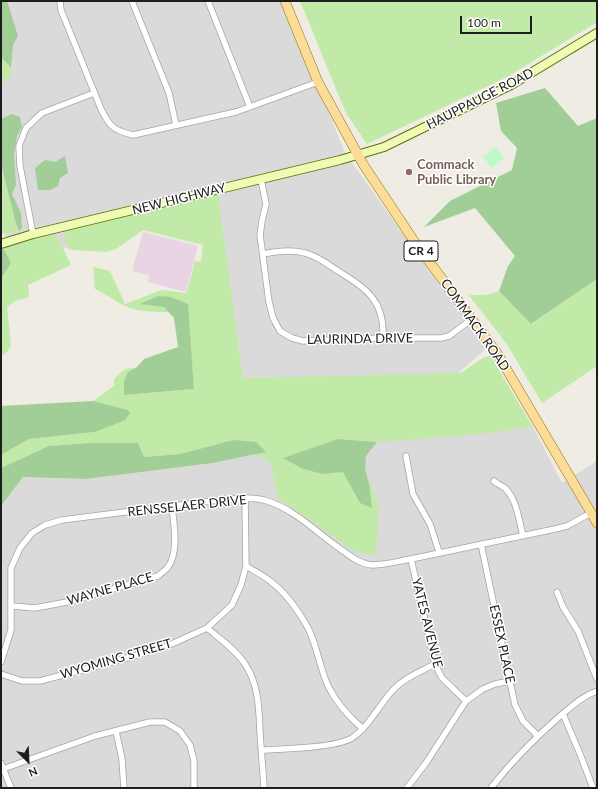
<!DOCTYPE html>
<style>
body{margin:0}
#map{position:relative;width:598px;height:789px;overflow:hidden;background:#eeece3;font-family:Lato,sans-serif}
canvas{display:block}
.frame{position:absolute;inset:0;border:2px solid #1d1d1d;pointer-events:none}
.north{position:absolute;left:8px;top:741px;width:40px;height:40px;-webkit-text-stroke:3px #fff;paint-order:stroke;rotate:156deg;font-size:11px;font-weight:700;line-height:16px;text-align:center;color:#1d1d1d}
.north::after{content:'';display:block;margin:auto;width:14px;height:18px;background:#1d1d1d;clip-path:polygon(50% 0,100% 100%,50% 72%,0 100%)}
.scale{position:absolute;left:460px;top:16px;width:72px;height:18px;box-sizing:border-box;border:2px solid #1d1d1d;border-top:0;padding-left:5px;font-size:12px;line-height:14px;white-space:nowrap;color:#1d1d1d;-webkit-text-stroke:3px #fff;paint-order:stroke}
</style>
<div id="map">
<canvas width="598" height="789"></canvas>
<div class="frame"></div>
<div class="north">N</div>
<div class="scale">100 m</div>
</div>
<script>
const ctx = document.querySelector('canvas').getContext('2d');
ctx.lineJoin = 'round';
function fillPath(path, color) {
  ctx.fillStyle = color;
  ctx.fill(path, 'evenodd');
}
function trace(path, color, width, dash) {
  ctx.strokeStyle = color;
  ctx.lineWidth = width;
  ctx.lineCap = dash ? 'butt' : 'round';
  ctx.setLineDash(dash || []);
  ctx.stroke(path);
}
function drawText(font, color, halo, rows, align = 'center') {
  ctx.font = font + ' Lato,sans-serif';
  ctx.lineWidth = 3;
  ctx.setLineDash([]);
  ctx.textBaseline = 'middle';
  ctx.strokeStyle = halo;
  ctx.fillStyle = color;
  for (const [text, x, y, turn = 0] of rows) {
    ctx.save();
    ctx.translate(x, y);
    ctx.rotate((+turn || 0) * Math.PI / 180);
    ctx.textAlign = isNaN(turn) ? turn : align;
    if (halo) ctx.strokeText(text, 0, 0);
    ctx.fillText(text, 0, 0);
    ctx.restore();
  }
}
fillPath(new Path2D(`
 M1,1H284L345,153L486,349L457,374L243,378L222,234L189,212L19,261L1,226Z
 M533,427L562,483L597,461V788H1V506L23,477L86,479L213,463L266,452Z`), '#dbdada');
fillPath(new Path2D(`
 M143,232L198,246L186,292L148,282L149,275L132,271Z`), '#e8d4e2');
fillPath(new Path2D(`
 M300,1H597V22L507,77L367,144L346,113Z
 M1,57L11,67L12,73L1,86Z
 M1,163L15,220L19,231L1,234Z
 M218,193L243,378L461,373L481,359L490,355L533,427L470,435L377,442L338,439L303,469L323,474L343,472L360,503L369,485L368,478L379,506L376,554H366L354,551L278,498L270,461L254,454L265,451L233,440L180,454L144,457L138,443H89L49,446L1,468V455L29,439L95,432L128,410L93,401L114,386V379C122,373 122,368 134,368C123,375 124,383 124,395L194,389L187,304L164,307L169,312C156,312 137,312 125,306C115,301 106,294 95,289L93,267L110,271L125,304L161,290L185,293L187,292L195,261L201,262L203,245L143,230L116,249L106,252L72,250L68,248C64,238 62,235 72,227Z
 M51,234L58,238L71,265L28,285L29,297L15,301L7,307L11,346L7,352L1,356V279L11,263L4,249L6,246Z
 M597,279V366L542,403L506,343L468,294C480,296 487,296 499,291L532,324Z`), '#c1e9a7');
fillPath(new Path2D(`
 M1,1H7L18,36L13,45L11,67L1,57Z
 M545,88L578,126L597,118V279L531,324L499,291L508,266L515,256L475,208L424,227L450,201L512,170L517,148L501,131L496,103Z
 M12,114L20,117L22,127L17,136L14,154L16,185L12,194L21,213L22,228L19,231L15,220L1,163V119Z
 M65,156L68,173L60,178L58,186L50,190H38L35,168L45,160L55,162Z
 M4,249L11,263L1,279V250Z
 M158,296L171,297L188,304L194,389L124,395V381L128,372L137,367L144,359L178,347L174,318L164,307L140,304Z
 M93,401L128,410L130,413L125,420L95,432L29,439L1,455V406Z
 M338,439L377,442L366,456L365,468L369,484L372,508L360,503L343,472L323,474L303,469L283,458Z
 M233,440L256,442L266,452L213,463L86,479L23,477L1,506V468L49,446L89,443H138L144,457L180,454Z`), '#a1ce97');
fillPath(new Path2D(`
 M495,147L504,158L492,168L483,157Z`), '#befac9');
const street = new Path2D(`
 M60,1L61,10L101,109C110,127 113,130 133,135L236,112L318,82
 M132,1L169,93L176,125
 M208,1L250,107
 M261,179L266,204L262,221L260,235L269,302L273,318L280,331L292,338L303,341L383,338H441L449,336L472,319
 M33,234L20,166L19,146L26,128L42,113L94,93
 M263,254C277,251 291,249 305,253C317,256 328,264 338,271C367,289 385,301 383,338
 M406,456L413,494L430,524L439,552
 M494,481C497,484 502,486 505,488C517,500 519,520 523,536
 M481,544L515,705L523,721L538,736
 M411,559L435,664L442,678L466,701
 M246,566C254,571 263,575 270,581C286,593 298,610 308,628C317,646 320,668 328,686C337,704 348,716 363,729
 M557,592L563,607L578,631L597,679
 M12,606L35,608L67,602L158,576C161,573 166,570 168,567C179,552 174,524 172,507
 M207,628C220,639 236,650 245,664C259,685 259,709 260,732C261,751 263,769 264,788
 M1,662L11,630V568L20,548L32,533L45,525L62,520L227,499C240,498 252,497 264,500C293,508 315,531 339,548C349,555 359,564 372,565C385,565 399,561 411,559L555,529L567,526L591,513
 M1,674L22,681H40L134,656L165,647L207,628L232,605L241,585L246,566L245,498
 M563,714L580,754L593,788
 M116,731L122,759L124,788
 M262,750C283,749 335,748 352,738C371,725 380,702 396,687C407,676 422,671 435,664
 M1,763L11,788
 M3,769L95,736L150,722H165L180,731L190,745L194,761V788
 M407,788L426,763L466,701L483,689L495,684L510,681
 M491,788C511,762 534,739 559,717C571,707 582,696 597,691`);
const secondary = new Path2D(`
 M1,244L33,234L340,160L384,147L511,85L597,33`);
const primary = new Path2D(`
 M285,1L318,82L363,164L414,241L497,353L597,523`);
trace(street, '#a4a4a4', 7);
trace(secondary, '#5c7404', 10);
trace(primary, '#967400', 10);
trace(street, '#fff', 5.5);
trace(secondary, '#effab5', 8);
trace(primary, '#fcdc99', 9);
for (const [x, y, r, color] of [
 [409,172,4,"#8d6e63"]
]) {
  const dot = new Path2D();
  dot.arc(x, y, r, 0, 2 * Math.PI);
  ctx.fillStyle = color;
  ctx.fill(dot);
  trace(dot, '#fff', 1.5);
}
for (const [x, y, w] of [
 [421,251,34]
]) {
  const box = new Path2D();
  box.roundRect(x - w / 2, y - 10, w, 20, 3);
  ctx.fillStyle = '#fff';
  ctx.fill(box);
  trace(box, '#1d1d1d', 1);
}
drawText('bold 12px', '#1d1d1d', null, [
 ["CR 4",421,251]
]);
drawText('13px', '#1d1d1d', '#fff', [
 ["HAUPPAUGE ROAD",480,99,-27],
 ["NEW HIGHWAY",179,199,-14],
 ["COMMACK ROAD",475,325,55],
 ["LAURINDA DRIVE",360,339,-1],
 ["RENSSELAER DRIVE",187,506,-6],
 ["WAYNE PLACE",110,589,-16],
 ["YATES AVENUE",427,623,76],
 ["ESSEX PLACE",502,644,78],
 ["WYOMING STREET",116,659,-16]
]);
drawText('bold 13px', '#785e54', '#fff', [
 ["Commack",417,165],
 ["Public Library",417,180]
], 'left');
</script>
